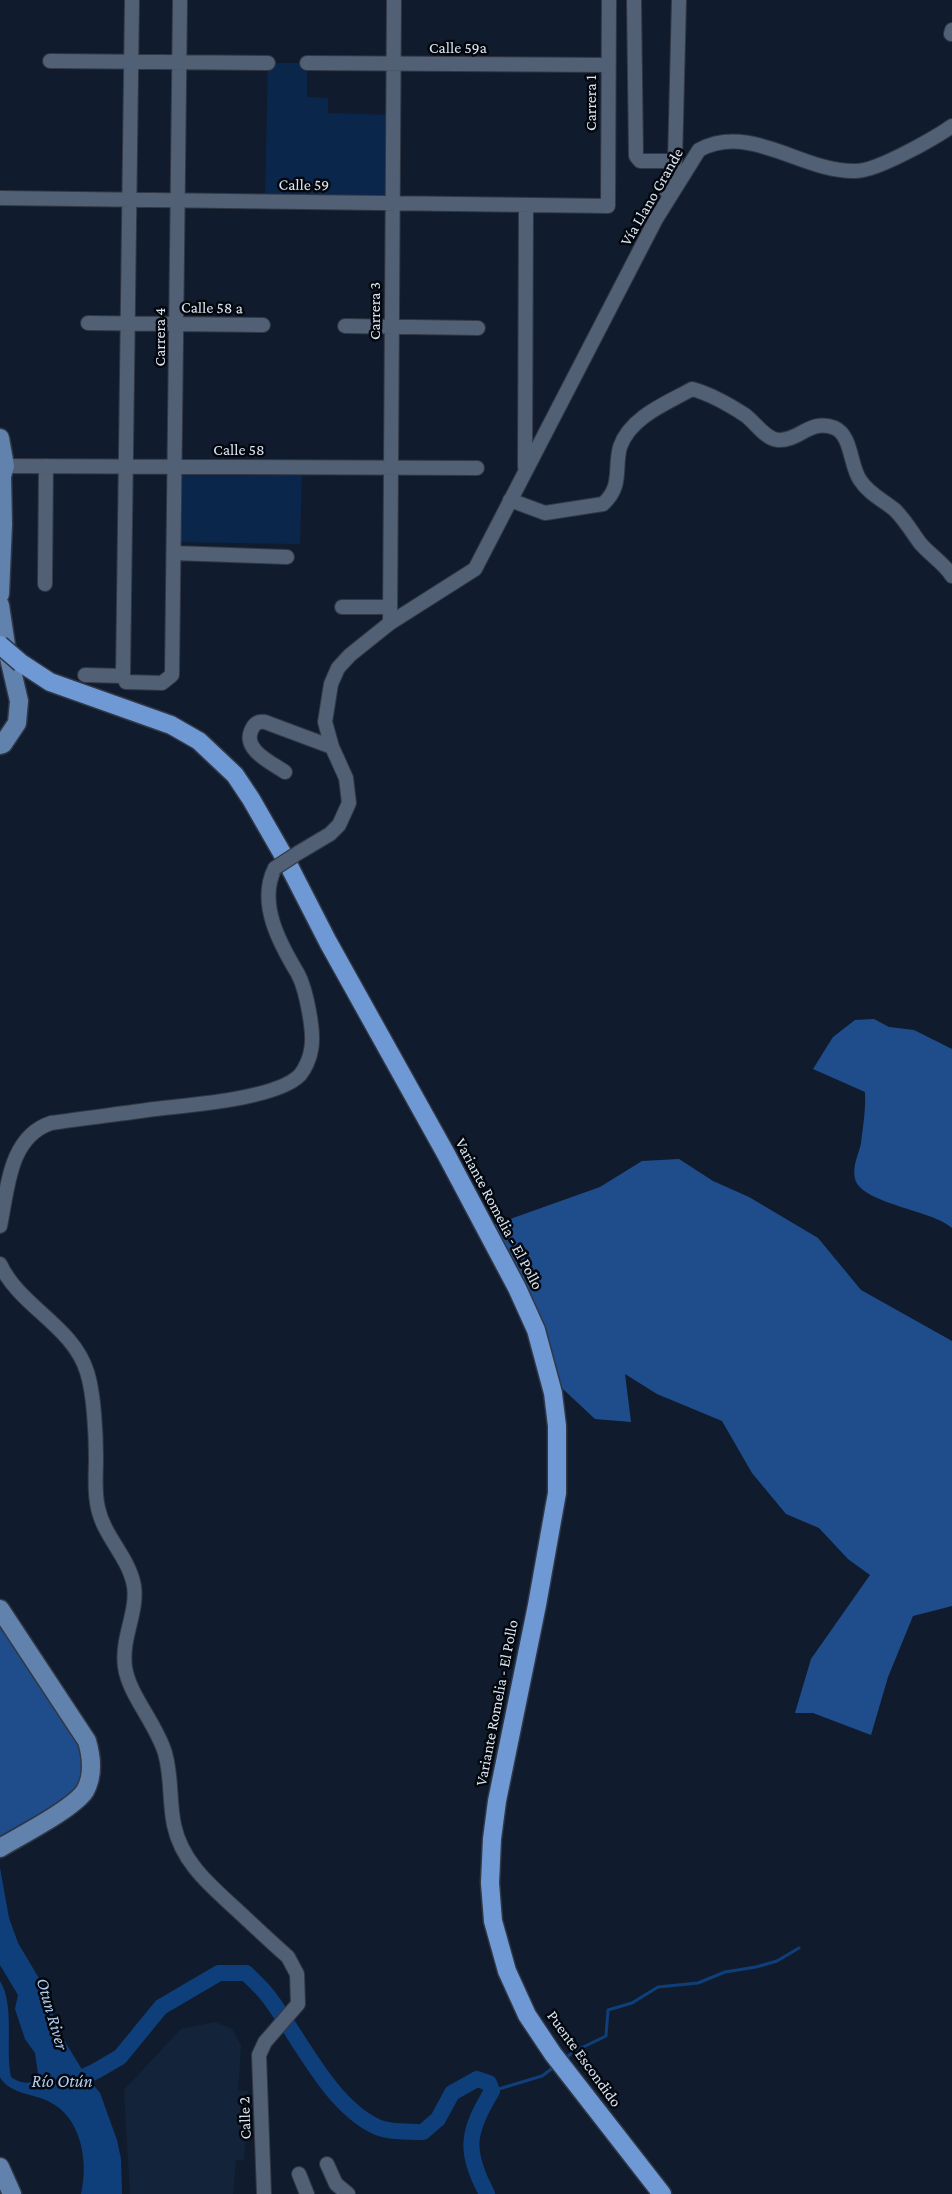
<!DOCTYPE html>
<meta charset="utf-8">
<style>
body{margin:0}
canvas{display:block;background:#101c2d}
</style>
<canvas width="952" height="2194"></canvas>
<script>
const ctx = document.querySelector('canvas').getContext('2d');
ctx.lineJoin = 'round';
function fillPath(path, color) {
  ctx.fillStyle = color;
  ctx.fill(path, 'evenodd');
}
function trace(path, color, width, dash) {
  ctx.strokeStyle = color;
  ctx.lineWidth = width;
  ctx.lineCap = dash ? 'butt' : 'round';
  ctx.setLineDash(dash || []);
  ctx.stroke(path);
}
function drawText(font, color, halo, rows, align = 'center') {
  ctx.font = font + ' "Crimson Pro",serif';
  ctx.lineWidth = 5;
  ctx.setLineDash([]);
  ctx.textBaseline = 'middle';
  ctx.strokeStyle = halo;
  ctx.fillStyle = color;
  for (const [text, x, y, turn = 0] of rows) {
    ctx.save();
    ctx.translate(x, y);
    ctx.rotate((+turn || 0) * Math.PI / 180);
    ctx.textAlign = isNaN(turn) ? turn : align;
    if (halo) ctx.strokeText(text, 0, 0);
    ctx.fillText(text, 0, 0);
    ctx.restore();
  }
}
fillPath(new Path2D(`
 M215,2022L232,2029L241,2046L238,2091H248L244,2160H236L233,2194H130L124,2090L181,2029Z`), '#13243a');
fillPath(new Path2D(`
 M268,63H307V97L328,98V113L393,115L392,203L265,201Z
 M176,466L302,467L300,544L174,542Z`), '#0b264b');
fillPath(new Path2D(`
 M874,1019L889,1027L914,1030L952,1049V1228C933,1210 862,1204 855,1179C852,1164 859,1155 861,1143C863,1126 866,1109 865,1092L813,1069L833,1037L855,1020Z
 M679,1159L713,1181L749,1197L818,1238L861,1290L952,1341V1606L913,1616L888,1677L871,1735L813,1713H795L811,1659L870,1575L848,1559L819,1528L786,1514L752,1473L722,1421L657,1394L625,1374L631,1422L595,1419L549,1376L485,1228L600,1187L642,1161Z
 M0,1609L67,1712L92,1770L75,1793L0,1836Z`), '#1f4d8b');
fillPath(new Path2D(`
 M0,1868L9,1918L18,1943L43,1985L59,2032L86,2076L100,2093L117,2140L121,2159L122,2194H81C89,2161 81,2116 48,2101C33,2094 8,2093 0,2077V1981C15,2005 5,2049 11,2077C21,2084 27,2084 39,2080L35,2053L25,2039L15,2009L18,1995L0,1965Z`), '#0f3f7b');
trace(new Path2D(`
 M564,2059L575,2051L606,2036L608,2010L632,2003L658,1987L698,1983L725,1972L756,1967L777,1961L799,1948
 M492,2091L542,2076L554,2067`), '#0f3f7b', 3);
trace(new Path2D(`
 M70,2083L96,2071L120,2057L161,2007L219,1973H246C253,1980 262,1988 268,1996C299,2036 329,2105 377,2127C390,2133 408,2131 423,2132L438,2119L452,2093L477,2079L489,2083L492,2091C467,2133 464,2150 487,2194`), '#0f3f7b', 16);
const minor = new Path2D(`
 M132,0L123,676L126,682L162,683L172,675L180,0
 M634,0L636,156L640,161H675
 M951,34L952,30
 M50,61L268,63
 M307,63L608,65
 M667,192L675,161L679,0
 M0,198L608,206L609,0
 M88,323L263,325
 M345,326L478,328
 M0,466L477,468
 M525,467L526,205
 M510,500L545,513L603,504C623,486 614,469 620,447C630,417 667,403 692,389C711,394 728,404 745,415C755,422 765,439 778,440C800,441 810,418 835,428C852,436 850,466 860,480C869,494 883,500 895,510C905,520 912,532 920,543C930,555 944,563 952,576
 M174,553L287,557
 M45,584L46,466
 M342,607H390
 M390,623L394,0
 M85,675L123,676
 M285,772C272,763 243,750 251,731C254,724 257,721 265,722L332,747
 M298,853L330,834L339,825L349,803L346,778L332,747L325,722L331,684L338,668L350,655L390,623L475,569L656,219L699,150C751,122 803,173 856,171C877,171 933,139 952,126
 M0,1226C8,1188 9,1137 51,1123C85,1118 120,1114 155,1109C188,1105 277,1099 300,1075C305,1069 310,1058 311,1050C315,1033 306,989 298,974C280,944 257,903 275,868
 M0,1264C20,1307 73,1326 87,1372C94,1393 96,1436 96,1458C96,1475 94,1492 98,1508C104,1537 129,1557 134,1586C138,1612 121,1638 125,1667C129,1695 156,1723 165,1753C172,1777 169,1801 174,1825C182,1863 211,1886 238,1911C254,1926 271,1942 288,1957L297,1974L298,2004L265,2042L259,2055L264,2194
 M327,2164L336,2184L348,2194
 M299,2174L307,2194`);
const major = new Path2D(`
 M0,438L5,466L2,476L3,524L0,594
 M0,605L6,645L19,701L17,723L3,744L0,745
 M0,1609L87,1741C92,1758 94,1775 85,1791C73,1809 20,1836 0,1848
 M0,2167L12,2194`);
const highway = new Path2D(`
 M21,663L50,682L171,725L199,741L235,775L251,799L286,860L328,942L446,1154L517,1288L536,1330L553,1393L557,1426V1493L537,1605L497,1801L492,1839L490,1883L493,1921L507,1971L527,2015L553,2054L662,2194`);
trace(minor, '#313745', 16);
trace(major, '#313745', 21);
trace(highway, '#313745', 21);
trace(minor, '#516074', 14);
trace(major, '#6282ae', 18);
trace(highway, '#6e99d5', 18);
const minorBridge = new Path2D(`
 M275,868L298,853`);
const highwayBridge = new Path2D(`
 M0,645L21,663`);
trace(minorBridge, '#313745', 16, []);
trace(highwayBridge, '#313745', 21, []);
trace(minorBridge, '#516074', 14);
trace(highwayBridge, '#6e99d5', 18);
drawText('16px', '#dce4f0', '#03070e', [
 ["Calle 59a",458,48],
 ["Carrera 1",591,103,-90],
 ["Calle 59",304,185,1],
 ["Vía Llano Grande",652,197,-60],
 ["Calle 58 a",212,308,1],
 ["Carrera 3",375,311,-90],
 ["Carrera 4",160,337,-90],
 ["Calle 58",239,450],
 ["Variante Romelia - El Pollo",499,1214,62],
 ["Variante Romelia - El Pollo",497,1703,-79],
 ["Puente Escondido",584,2059,54],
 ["Calle 2",245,2118,-92]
]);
drawText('italic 18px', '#b2ccf0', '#03070e', [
 ["Otun River",52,2014,74],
 ["Río Otún",62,2081]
]);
</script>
